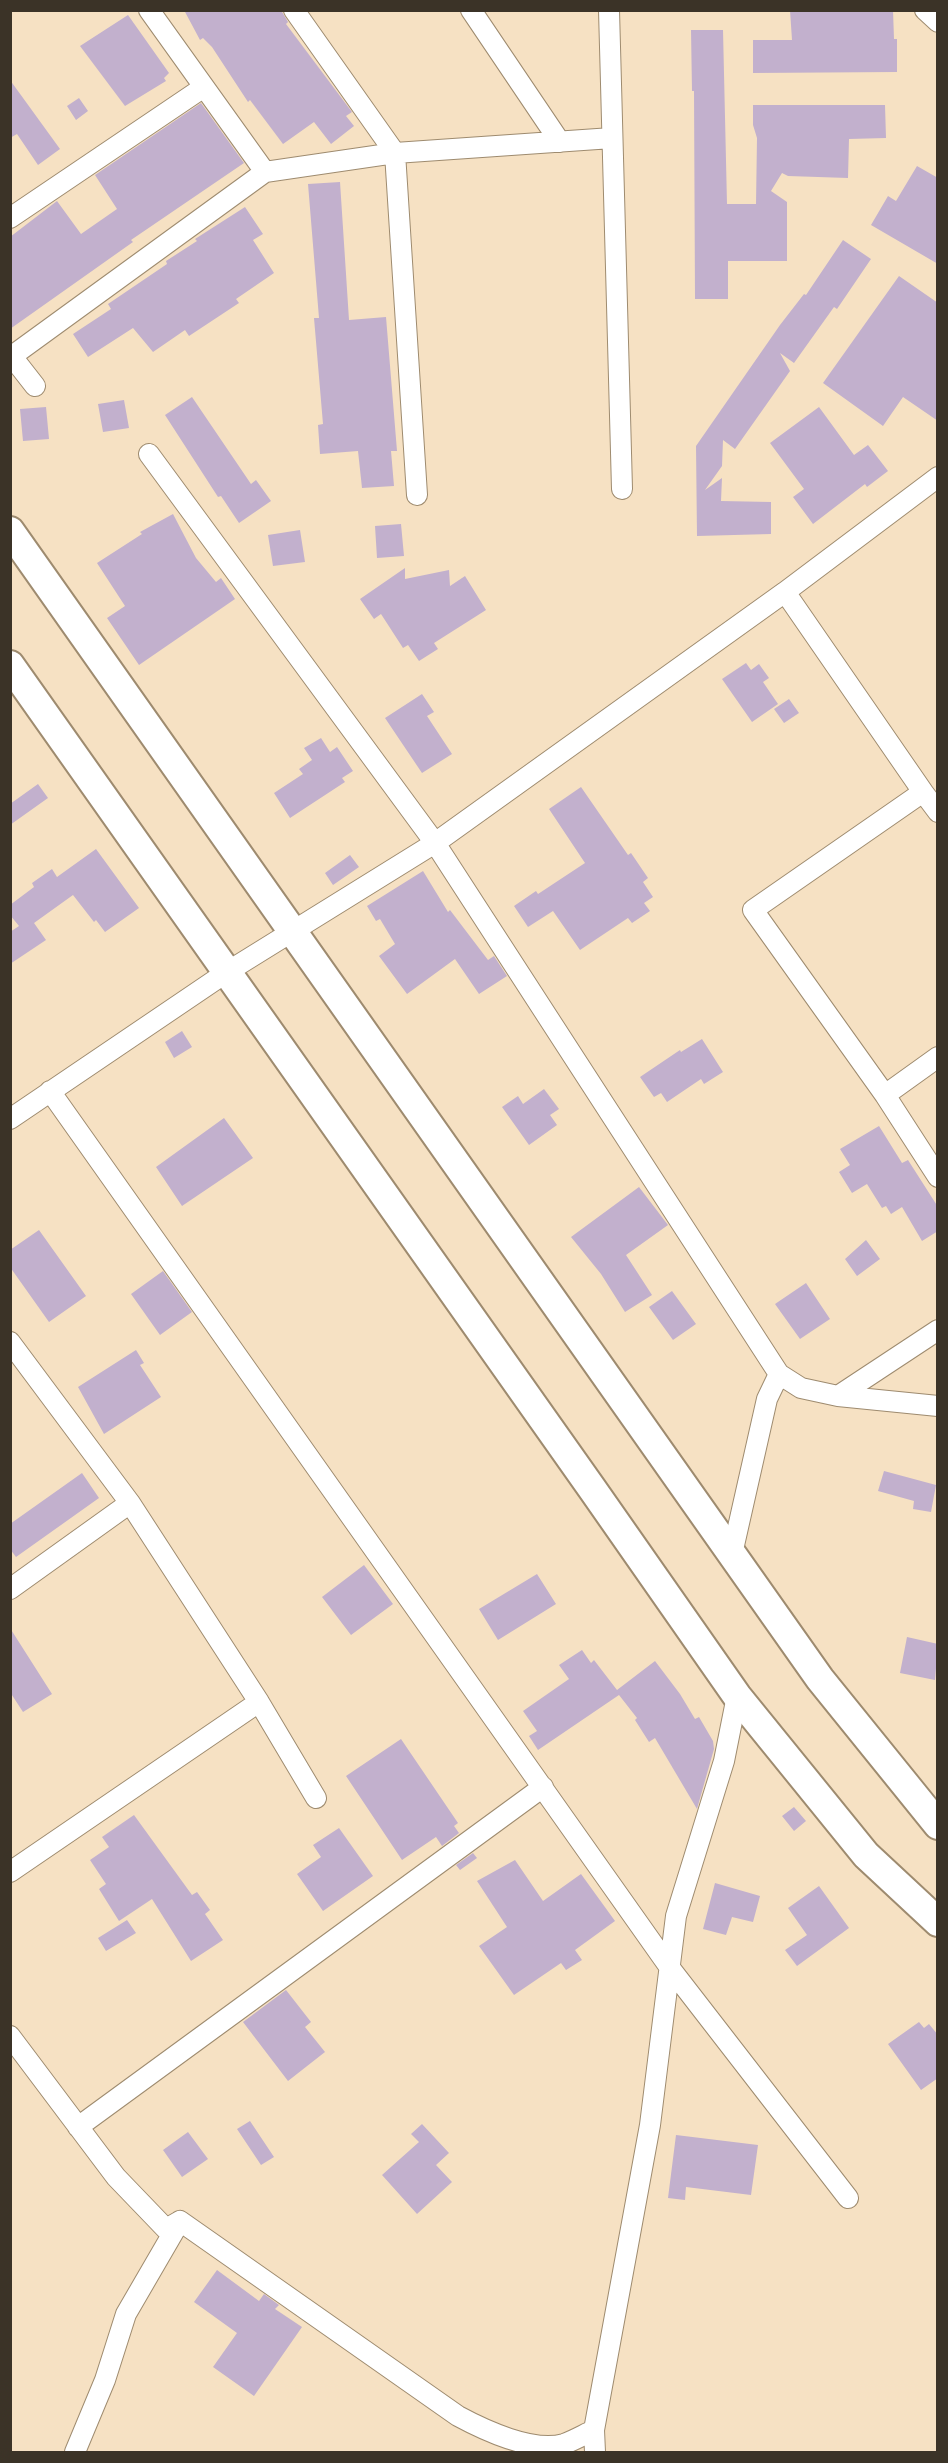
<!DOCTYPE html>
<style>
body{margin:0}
#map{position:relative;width:948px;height:2463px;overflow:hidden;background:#f6e1c3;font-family:"Open Sans",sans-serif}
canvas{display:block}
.frame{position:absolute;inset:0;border:12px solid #3b3327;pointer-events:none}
</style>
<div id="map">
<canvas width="948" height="2463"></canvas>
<div class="frame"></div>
</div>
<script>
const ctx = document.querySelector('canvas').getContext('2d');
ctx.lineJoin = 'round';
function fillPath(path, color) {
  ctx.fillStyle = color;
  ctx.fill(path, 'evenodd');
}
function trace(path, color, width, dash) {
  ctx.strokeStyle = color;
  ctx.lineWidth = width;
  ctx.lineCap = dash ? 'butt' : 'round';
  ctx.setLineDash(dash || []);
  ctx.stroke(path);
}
fillPath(new Path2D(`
 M184,10H281L288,22L286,24L352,112L346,116L354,126L331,144L314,122L283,144L250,100L248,102L212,47L203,38L200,40Z
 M790,10H893L894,39H897V72L753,73V40H792Z
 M128,15L169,73L164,78L166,81L125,106L80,46Z
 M691,30H723L727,204H756L757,138L753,125V105H885L886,138L849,139L848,178L788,176L782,173L771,191L787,202V261H728V299H695L694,91H692Z
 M10,80L60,149L38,165L17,134L10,138Z
 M79,98L88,111L76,120L67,106Z
 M201,103L244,163L131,240L133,242L10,329V237L57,201L81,234L117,209L95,175Z
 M917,166L938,178V264L871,225L888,196L896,201Z
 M340,182L349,320L386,317L397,451H391L394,486L362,488L358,451L320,454L318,425L323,424L314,318H319L308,184Z
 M245,207L263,234L253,240L274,273L236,299L239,303L189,336L185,330L153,352L133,328L88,357L73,334L111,309L108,304L167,264L166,261L197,241L195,239Z
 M843,240L871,259L837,309L834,307L794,363L780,353L790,371L735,449L723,440L722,466L705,490L722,478L721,501L771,502V534L697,536L696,446L780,325L804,294L806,295Z
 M899,276L938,303V421L903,397L883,426L823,383Z
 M192,397L251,484L256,480L271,501L239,523L221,496L218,497L165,415Z
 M124,400L129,428L103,432L98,404Z
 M46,407L49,439L23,441L20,409Z
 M819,407L854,455L868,445L888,471L867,487L865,484L813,524L793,497L804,489L770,443Z
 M173,514L196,558L216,582L221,578L235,599L139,665L107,618L125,606L97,563L142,534L140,532Z
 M401,524L404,556L377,558L375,526Z
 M300,530L305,562L273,566L268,535Z
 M405,568V579L449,570L450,586L465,576L486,610L434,643L438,649L419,661L408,645L403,648L381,614L374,619L360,599Z
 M746,663L751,670L759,664L769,678L763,682L778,704L752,722L722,679Z
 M422,694L434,712L427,716L452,754L422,773L385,718Z
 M789,699L799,713L784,723L774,709Z
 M321,738L330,752L337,747L353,771L342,778L345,782L290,818L274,793L303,774L299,769L312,760L304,748Z
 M38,784L48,798L10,825V804Z
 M581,787L628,855L631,853L648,878L643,882L653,897L644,903L650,911L632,923L628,918L580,950L553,911L528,927L514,906L536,891L538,894L585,863L549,809Z
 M96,849L139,908L105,932L96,920L94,922L73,895L34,923L46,940L10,964V932L19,926L10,915V905L34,887L32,883L52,869L57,877Z
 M350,855L359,867L333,885L325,873Z
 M423,871L448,912L450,910L488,960L494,956L507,976L479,994L455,959L407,994L379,956L395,944L380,919L376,921L367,906Z
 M182,1031L192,1047L174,1058L165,1042Z
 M702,1039L723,1072L704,1084L701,1079L667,1102L661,1093L654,1097L640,1077L680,1050L681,1052Z
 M544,1089L559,1109L550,1115L557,1125L529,1145L502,1107L518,1096L523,1104Z
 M224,1118L253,1158L182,1206L156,1167Z
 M879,1126L902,1163L908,1160L938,1207V1231L922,1241L902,1207L891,1214L886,1206L882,1208L867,1184L852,1193L839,1172L850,1165L840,1149Z
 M639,1187L668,1225L626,1255L652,1295L625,1312L601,1274L571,1237Z
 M39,1230L86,1296L49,1322L10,1267V1250Z
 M866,1240L880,1259L857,1276L845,1259Z
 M163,1271L192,1312L160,1335L131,1294Z
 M806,1283L830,1319L800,1339L775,1304Z
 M672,1291L696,1324L673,1340L649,1307Z
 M136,1350L144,1363L140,1365L161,1397L104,1434L78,1387Z
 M884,1471L936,1485L931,1512L913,1509L914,1501L878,1491Z
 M82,1473L99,1498L16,1557L10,1549V1524Z
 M364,1565L393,1604L351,1635L322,1597Z
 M537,1574L556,1604L498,1640L479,1609Z
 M10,1628L52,1694L23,1712L10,1692Z
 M907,1637L938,1644L935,1680L900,1673Z
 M582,1650L591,1663L594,1660L617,1690L655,1661L680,1694L695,1719L699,1717L713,1741L714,1749L697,1809L655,1738L649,1742L635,1720L637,1718L619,1695L538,1750L529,1736L537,1731L523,1711L569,1679L559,1665Z
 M401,1739L458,1823L454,1826L459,1833L442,1846L436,1837L402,1860L346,1776Z
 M794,1807L806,1821L794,1831L782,1816Z
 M134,1815L192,1895L197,1892L210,1910L205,1914L223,1940L191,1961L152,1899L119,1921L99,1889L106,1884L90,1860L109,1847L102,1837Z
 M339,1828L373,1876L323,1911L297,1874L321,1857L313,1845Z
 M473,1853L477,1858L460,1870L456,1865Z
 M515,1860L543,1901L581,1874L615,1921L575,1950L582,1960L566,1970L561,1963L514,1995L479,1946L507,1927L477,1881Z
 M715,1883L760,1896L753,1922L732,1917L726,1935L703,1929Z
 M819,1886L849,1928L797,1966L785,1950L807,1935L788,1908Z
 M127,1920L136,1933L106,1951L98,1938Z
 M286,1990L311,2022L305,2027L325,2052L288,2081L243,2022Z
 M919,2022L924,2028L929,2024L938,2035V2078L921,2090L888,2044Z
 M250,2121L274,2157L261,2165L237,2129Z
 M422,2124L449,2153L436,2165L452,2182L417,2214L382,2175L419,2142L411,2134Z
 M188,2132L208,2159L182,2177L163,2150Z
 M676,2135L758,2145L751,2195L686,2187L685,2200L668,2198Z
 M217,2270L259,2301L264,2294L279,2305L275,2309L302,2327L254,2396L213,2367L237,2333L194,2302Z`), '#c2b0cd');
const minor = new Path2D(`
 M149,10L265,172
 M294,10L395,153L417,495
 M471,10L560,142
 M609,10L622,489
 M925,10L938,22
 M10,218L204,87
 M10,354L35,386
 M12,356L265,172L395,153L612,138
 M149,454L435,843L779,1374L801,1388L838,1396L938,1406
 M785,592L923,792
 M938,812L923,792L753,910L885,1095L938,1177
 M50,1091L670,1968L848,2198
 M885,1095L938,1057
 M10,1119L227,972L435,843L785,592L938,477
 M10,1342L130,1503L259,1702L316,1798
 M838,1396L938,1330
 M732,1554L767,1399L779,1374
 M10,1589L130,1503
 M10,1872L259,1702
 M10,2036L116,2177L166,2229L180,2221L458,2416C484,2430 533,2453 564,2444C575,2440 585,2434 594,2430
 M78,2127L543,1787
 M75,2452L105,2380L126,2314L180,2221
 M595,2452L594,2430L650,2125L676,1916L724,1761L737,1696`);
const highway = new Path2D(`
 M10,531L820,1679L938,1825
 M10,665L593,1490L737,1696L866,1855L938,1922`);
trace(minor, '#9e8b6f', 22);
trace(highway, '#9e8b6f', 32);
trace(minor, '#fff', 20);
trace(highway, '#fff', 28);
</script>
